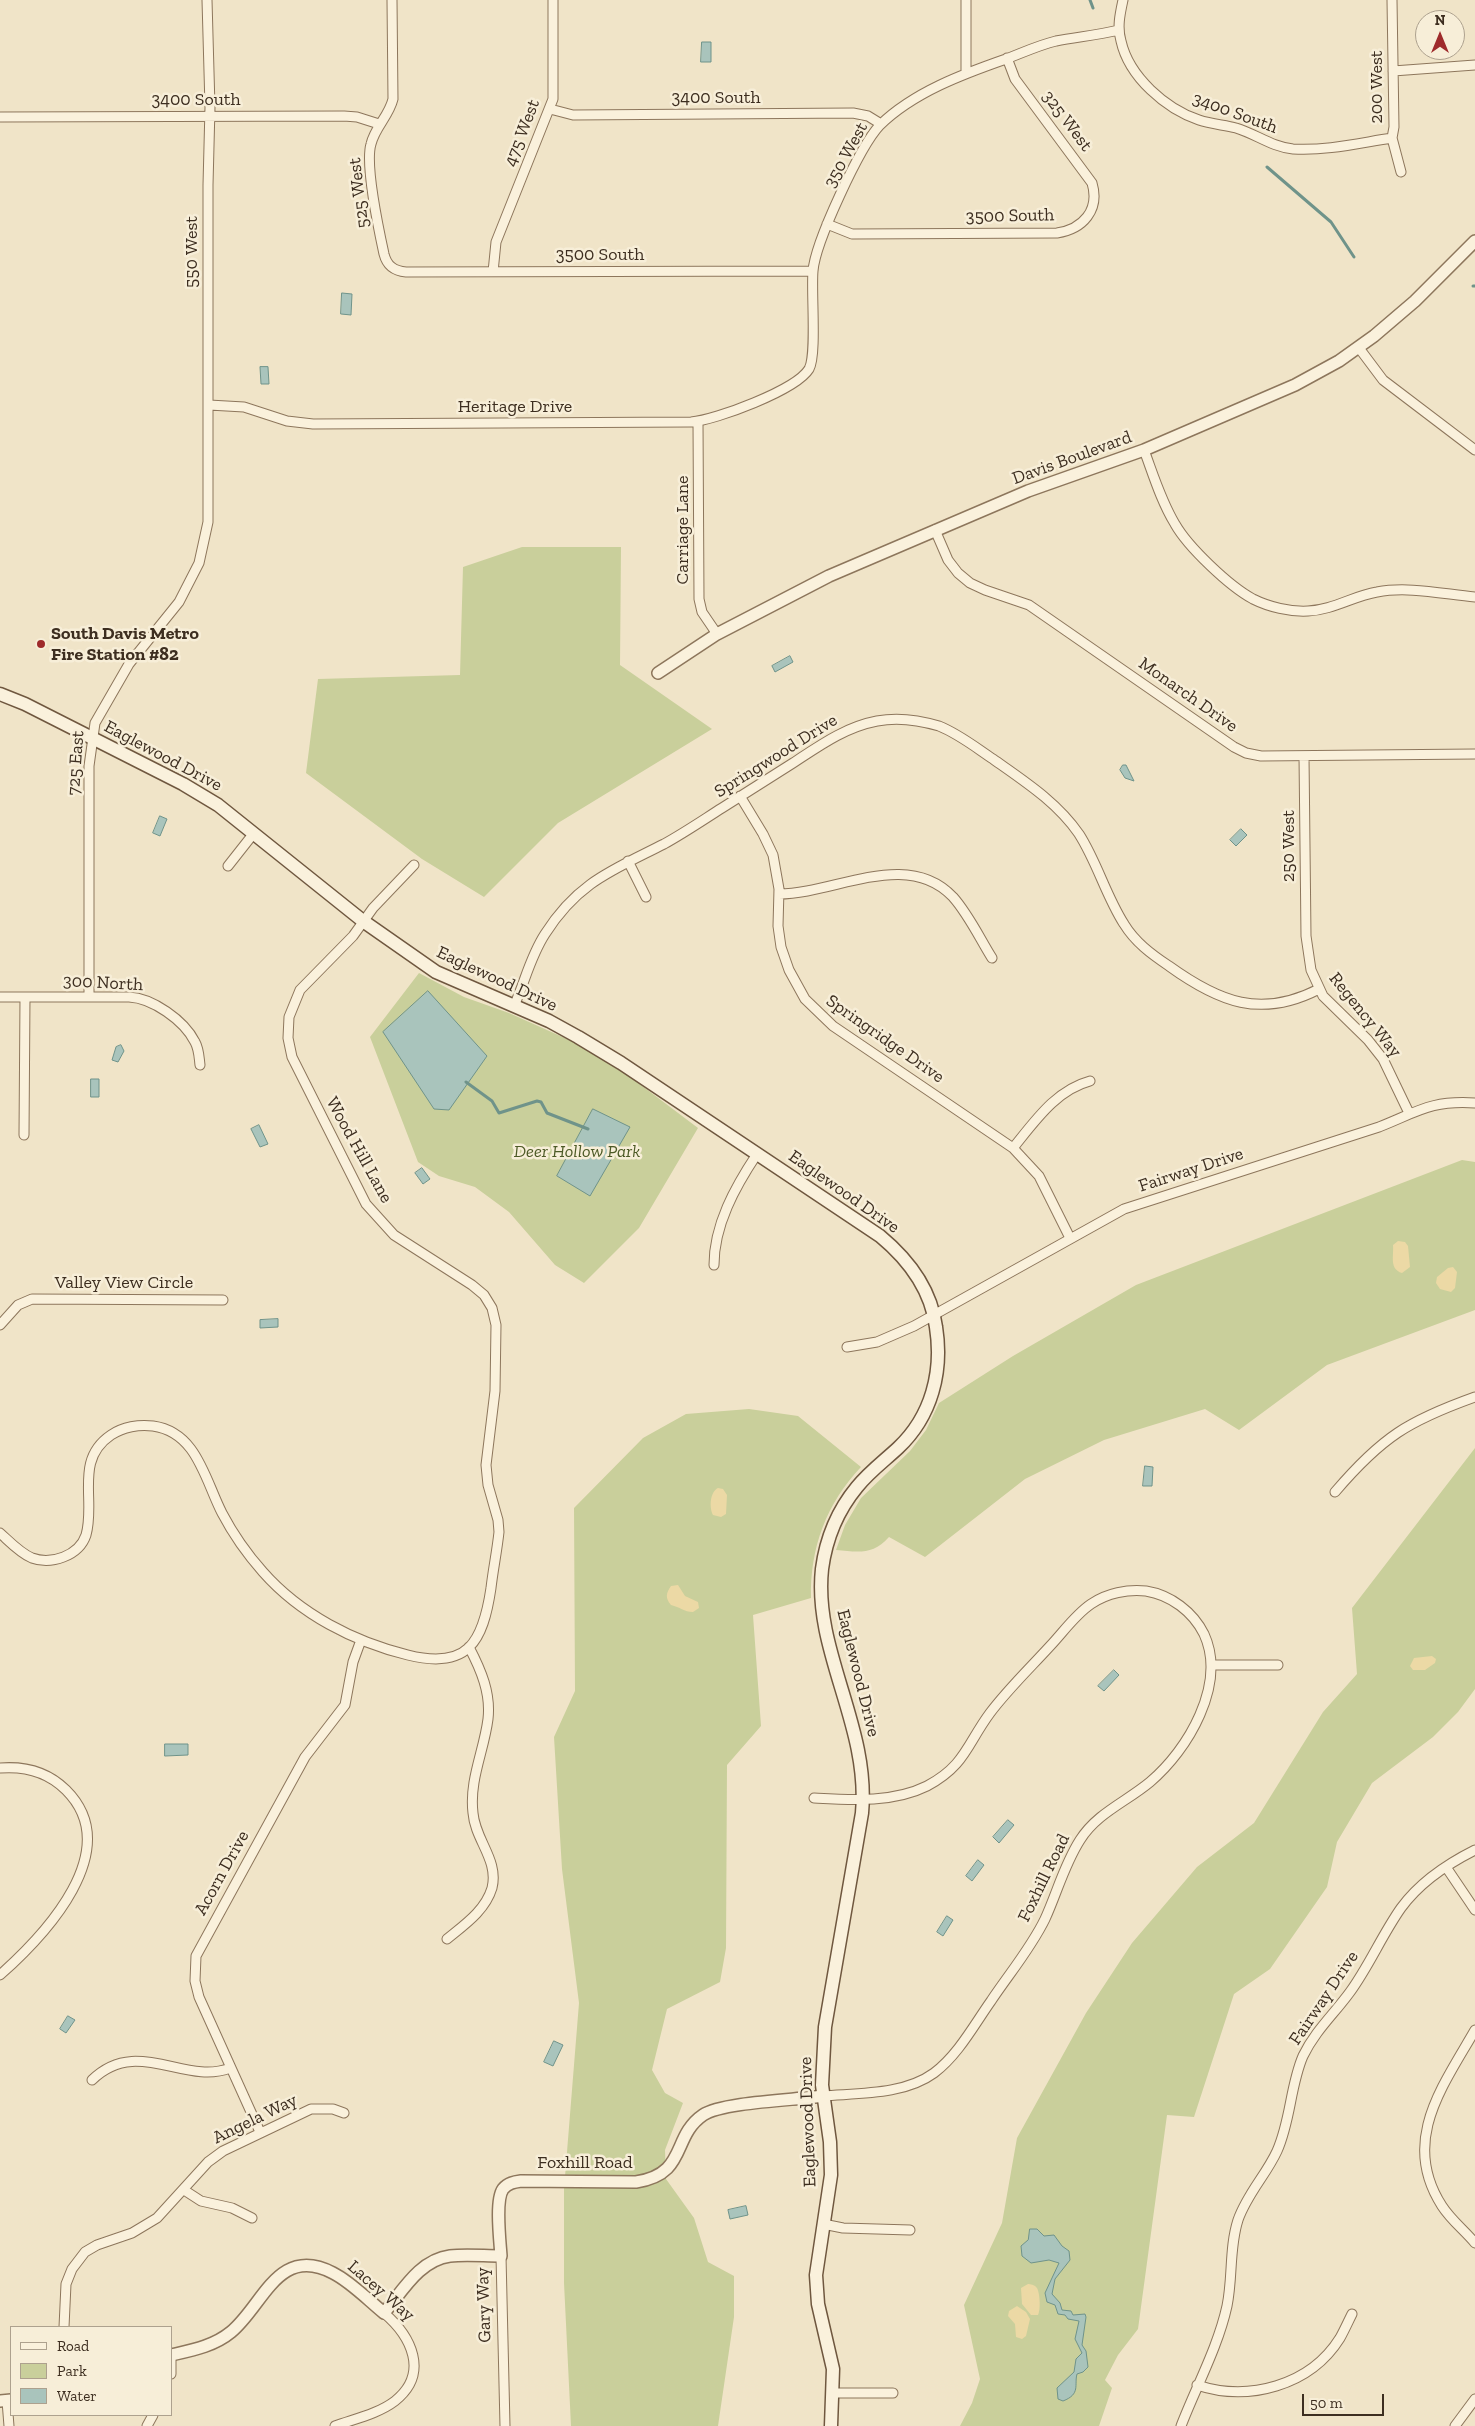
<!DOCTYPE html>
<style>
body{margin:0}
#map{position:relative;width:1475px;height:2426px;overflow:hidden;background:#f0e4c8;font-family:"Zilla Slab",serif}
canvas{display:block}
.legend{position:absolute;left:10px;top:2326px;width:162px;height:90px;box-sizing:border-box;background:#f7eed8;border:1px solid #ada18e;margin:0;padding:6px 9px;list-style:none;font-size:15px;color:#3d2e20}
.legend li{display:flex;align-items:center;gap:10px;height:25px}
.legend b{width:25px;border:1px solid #ada18e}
.north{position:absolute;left:1415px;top:10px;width:50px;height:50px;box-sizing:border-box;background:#f7eed8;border:1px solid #ada18e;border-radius:50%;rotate:0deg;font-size:14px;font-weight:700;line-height:20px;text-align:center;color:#3d2e20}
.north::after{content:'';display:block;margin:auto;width:18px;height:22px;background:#9e2a2b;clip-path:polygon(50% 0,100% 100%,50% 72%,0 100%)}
.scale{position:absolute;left:1302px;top:2394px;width:82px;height:22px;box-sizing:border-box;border:2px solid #3d2e20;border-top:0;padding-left:6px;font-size:15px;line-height:18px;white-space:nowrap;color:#3d2e20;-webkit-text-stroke:4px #f7eed8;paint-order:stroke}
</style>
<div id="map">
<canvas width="1475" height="2426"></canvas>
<ul class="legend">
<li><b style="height:6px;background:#faf1dc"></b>Road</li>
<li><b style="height:14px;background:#c9cf9b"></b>Park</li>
<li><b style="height:14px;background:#a9c4bc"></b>Water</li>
</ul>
<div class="north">N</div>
<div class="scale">50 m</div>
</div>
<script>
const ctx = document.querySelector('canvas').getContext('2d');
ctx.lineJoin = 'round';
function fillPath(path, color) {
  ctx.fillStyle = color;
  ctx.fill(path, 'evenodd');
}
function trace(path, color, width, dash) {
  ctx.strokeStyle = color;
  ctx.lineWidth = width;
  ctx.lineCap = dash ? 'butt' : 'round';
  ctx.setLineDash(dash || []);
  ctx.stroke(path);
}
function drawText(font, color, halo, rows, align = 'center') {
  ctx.font = font + ' "Zilla Slab",serif';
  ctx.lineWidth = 5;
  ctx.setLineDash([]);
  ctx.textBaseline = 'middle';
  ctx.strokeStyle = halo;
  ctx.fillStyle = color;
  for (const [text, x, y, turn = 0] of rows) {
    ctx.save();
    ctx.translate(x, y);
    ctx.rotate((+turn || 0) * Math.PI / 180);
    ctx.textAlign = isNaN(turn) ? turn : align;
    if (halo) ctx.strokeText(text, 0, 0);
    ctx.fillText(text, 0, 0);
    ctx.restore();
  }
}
fillPath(new Path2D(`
 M522,547H621L620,665L712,729L558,823L484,897L422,859L306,773L318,679L460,675L463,567Z
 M419,973L464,997L509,1013L576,1043L629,1076L698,1128L639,1228L584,1283L555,1265L509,1212L475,1187L439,1176L418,1162L370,1037Z
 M1462,1160L1475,1162V1310L1327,1365L1239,1430L1205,1409L1104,1440L1025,1479L925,1557L889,1537C873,1555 859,1552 836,1550L845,1525L861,1498L910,1451L926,1430L939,1403L1013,1356L1136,1285Z
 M749,1409L798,1416L861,1467C826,1504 810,1548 811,1598L753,1615L761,1726L727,1765L726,1948L720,1982L667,2009L652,2070L665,2093L683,2103L665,2150L666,2179L694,2218L708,2262L734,2276V2317L718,2426H571L564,2283V2189L579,2003L562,1869L554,1737L575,1691L574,1508L643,1438L686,1414Z
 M1475,1448V1689L1458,1712L1433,1737L1372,1783L1337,1842L1327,1887L1270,1969L1234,1994L1194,2117L1167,2115L1138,2329L1118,2355L1105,2380L1112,2388L1099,2426H960L972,2403L980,2379L964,2305L1002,2223L1017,2138L1086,2013L1132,1943L1197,1867L1254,1823L1323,1712L1357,1674L1352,1608Z`), '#c9cf9b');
fillPath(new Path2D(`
 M1398,1241L1405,1242L1408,1246L1410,1267L1402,1273C1389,1269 1394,1256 1393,1245Z
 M1453,1267L1457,1272L1455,1288L1451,1292L1440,1289L1436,1283L1437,1277L1448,1268Z
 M718,1488L723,1489L727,1495L726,1514L721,1517L713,1515C709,1507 710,1492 718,1488Z
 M678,1585L685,1596L698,1602L699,1608L693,1612C684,1612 680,1607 671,1605C665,1598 666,1593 671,1586Z
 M1432,1656L1436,1659L1435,1663L1425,1670H1413L1410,1666L1414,1658Z
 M1028,2284C1030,2284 1035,2285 1036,2287C1040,2290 1041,2310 1038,2315H1031L1022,2304L1021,2288Z
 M1017,2306L1026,2312L1030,2319L1026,2336L1022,2339L1016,2337L1015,2324L1008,2316L1009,2311Z`), '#ecd9a5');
const water = new Path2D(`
 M702,42H711V62H701Z
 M342,293L352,294L351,315L341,314Z
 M268,367L269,384H261L260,367Z
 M790,656L793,662L775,672L772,666Z
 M1123,765H1126L1134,781L1125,778L1120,770Z
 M160,816L167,819L160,836L153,833Z
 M1241,829L1247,835L1236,846L1230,840Z
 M428,991L487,1056L449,1110L434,1109L383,1032Z
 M121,1045L124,1051L118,1062L112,1060L116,1047Z
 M91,1079H99V1097H91Z
 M593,1109L630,1127L590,1196L557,1176Z
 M259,1125L268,1144L260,1147L251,1129Z
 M422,1168L430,1179L423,1184L415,1173Z
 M278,1319V1327L260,1328V1320Z
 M1145,1466L1153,1467L1152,1486H1143Z
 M1114,1670L1119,1675L1104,1691L1098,1686Z
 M165,1744H188V1755L165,1756Z
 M1008,1820L1014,1825L999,1843L993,1837Z
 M978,1860L984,1865L972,1881L966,1876Z
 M947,1916L953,1920L943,1936L937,1932Z
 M68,2016L75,2020L66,2033L60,2029Z
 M554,2041L563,2045L553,2066L544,2062Z
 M746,2206L748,2215L730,2219L728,2210Z
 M1030,2229H1037L1044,2236L1054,2235L1062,2246L1069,2251L1070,2260L1055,2279L1052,2294L1060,2303L1062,2310L1071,2311L1073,2315L1085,2314L1086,2317L1082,2345L1086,2351L1088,2367L1083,2372L1077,2374C1074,2385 1081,2394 1063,2401L1058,2399L1057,2388L1074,2372L1076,2359L1082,2353L1075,2339L1079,2321L1068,2319L1065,2315L1058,2314L1055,2305L1047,2302L1045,2293L1059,2263L1049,2260L1031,2263L1022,2256L1021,2246L1028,2240Z`);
fillPath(water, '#a9c4bc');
trace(water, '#6f938a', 1);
trace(new Path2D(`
 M1090,0L1093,8
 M1267,167L1331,222L1354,257
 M1473,286H1475
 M466,1082L492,1101L499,1113L537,1101L541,1102L547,1113L588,1129`), '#6f938a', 3);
const minor = new Path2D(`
 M392,0L393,99C389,116 375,127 371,144C365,164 379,231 384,254C387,266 394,271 406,272L813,271
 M966,0V73
 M1123,0C1120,14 1117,27 1121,41C1129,77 1166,109 1199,120C1211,124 1224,125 1236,128C1256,134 1272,147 1293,149C1327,151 1359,143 1392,138
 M1392,0L1394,127L1392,138L1401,172
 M1393,71L1475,65
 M550,109L573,115L853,113L868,116L881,124
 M0,117L344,116L357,117L379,124
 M827,224L852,234L1057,233C1083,229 1100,210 1092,183L1015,79L1007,58
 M493,272L496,242L553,99V0
 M1359,348L1383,380L1475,450
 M209,405L244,407L287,421L313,424L691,422C716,420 796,390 809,369C817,355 811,292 813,271C815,243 860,146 880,125C914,92 963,74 1006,59C1022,53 1039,45 1056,41C1077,37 1098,35 1119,30
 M698,422L699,599L702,612L717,634
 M1144,450C1153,474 1161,501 1175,524C1188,547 1229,586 1253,599C1269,607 1290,612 1308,611C1333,610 1353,596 1377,592C1408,586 1443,594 1475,597
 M935,530L948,560L958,573L970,583L985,590L1029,605L1234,747L1246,753L1261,756L1475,754
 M1304,756L1306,936L1311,970L1323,996L1368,1040L1383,1059L1409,1113
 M740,796L763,834L773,855L779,889L778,926L781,947L789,970L805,999L833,1026L1013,1148L1039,1176L1070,1238
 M628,861L646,897
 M228,866L254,833
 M779,894C835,894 907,848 953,897C969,915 980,939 992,958
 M0,997H129C152,998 184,1020 195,1042C199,1049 199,1057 200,1065
 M89,997V766L95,723L129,664L179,602L199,563L208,522V185L210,107L207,0
 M514,1006C525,982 530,957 545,934C578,882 613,870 664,844C684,833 703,820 722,808C746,793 769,778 793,763C819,746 845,727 877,721C897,717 919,720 939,726C959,734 975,747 993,759C1024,781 1057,802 1079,834C1097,862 1106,896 1124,924C1135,942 1151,954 1169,966C1219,1002 1261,1019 1319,989
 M24,1135L25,997
 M1013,1148C1035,1121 1056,1090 1090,1081
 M714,1265C714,1225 735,1187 757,1154
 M0,1325L18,1305L32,1299L223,1300
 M847,1347L877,1342L914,1326L1124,1209L1379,1127C1417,1112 1431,1100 1475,1103
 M1335,1492C1382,1437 1408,1421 1475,1397
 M0,1533C10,1542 20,1553 32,1558C51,1565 79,1556 86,1535C96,1500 74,1460 111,1435C123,1427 139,1424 153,1426C197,1432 205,1480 222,1513C233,1534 247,1554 263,1572C300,1614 354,1642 408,1655C468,1670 483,1642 491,1588C493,1570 497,1551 499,1532L498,1520L488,1485L486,1465L495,1391L496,1325L492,1308L484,1295L472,1285L394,1235L366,1204L292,1057L288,1038L289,1017L300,990L353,936L373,908L414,865
 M1211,1665H1278
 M0,1768C25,1766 48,1772 66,1790C126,1850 45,1935 0,1975
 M814,1798C851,1800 893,1803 927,1786C965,1766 967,1744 990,1713C1008,1689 1031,1667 1051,1645C1064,1631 1076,1614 1091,1604C1107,1593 1128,1589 1146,1591C1171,1595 1193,1612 1204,1634C1227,1684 1188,1750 1150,1782C1126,1802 1097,1813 1080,1840C1064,1865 1057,1893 1045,1919C1031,1948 1009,1974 991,2001C974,2025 958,2055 934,2073C904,2095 859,2093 823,2096
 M1446,1867L1475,1910
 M447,1939C464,1925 485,1911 492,1888C499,1860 475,1840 473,1813C469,1780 484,1751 488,1719C491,1693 481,1670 469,1647
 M1475,2030C1443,2086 1400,2141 1442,2206C1451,2220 1464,2230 1475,2243
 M92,2080C137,2036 185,2086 230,2068
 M260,2132L199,1997L195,1981L196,1956L305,1757L345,1705L353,1662L361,1640
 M184,2190L201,2201L232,2208L252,2218
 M823,2224L843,2228L910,2230
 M501,2256L505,2426
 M64,2327L66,2284L72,2269L85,2252L97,2245L132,2233L157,2218L208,2162L223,2151L311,2109H333L344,2113
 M171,2374V2355
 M1197,2385C1248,2402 1310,2386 1340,2338C1344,2331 1348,2322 1352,2314
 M833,2393H893
 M7,2401L9,2426
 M147,2426L153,2415
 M335,2426C354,2419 378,2414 395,2401C430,2373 411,2336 384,2313
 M1181,2426C1196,2387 1218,2347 1227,2306C1233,2277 1229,2248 1238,2220C1247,2194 1266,2175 1277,2151C1291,2120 1290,2086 1303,2056C1315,2031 1334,2014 1350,1992C1369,1966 1382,1935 1401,1908C1420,1882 1447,1864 1475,1850
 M1455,2426L1475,2399`);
const tertiary = new Path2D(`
 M658,673L717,634L829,576L1028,491L1144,450L1295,385L1339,361L1374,336L1415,301L1475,241
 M171,2355C193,2350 214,2346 231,2332C263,2306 278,2244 333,2273C351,2282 368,2300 384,2313C402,2292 419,2260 450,2256C466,2254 484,2256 501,2256C500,2241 495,2200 503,2189C508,2183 514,2182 521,2181L636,2182C688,2174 671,2137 703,2115C722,2102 796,2100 823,2096
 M0,2401L11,2400`);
const secondary = new Path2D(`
 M0,694L25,704L183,784L218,805L363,921L436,972L549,1021L578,1037L621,1063L880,1236C909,1260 931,1289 936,1327C943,1371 932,1416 898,1448C884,1461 869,1472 857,1487C838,1510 826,1539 822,1569C813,1651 870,1726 862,1813L825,2027L822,2085L830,2142L831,2175L816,2275L818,2304L833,2369L831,2426`);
trace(minor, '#8d765c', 11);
trace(tertiary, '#8d765c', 14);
trace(secondary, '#6f573f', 15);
trace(minor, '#faf1dc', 9);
trace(tertiary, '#faf1dc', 11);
trace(secondary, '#faf1dc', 12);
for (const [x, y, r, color] of [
 [41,644,5,"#9e2a2b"]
]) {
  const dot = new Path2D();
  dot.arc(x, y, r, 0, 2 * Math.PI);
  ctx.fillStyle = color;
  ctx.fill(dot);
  trace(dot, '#f7eed8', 2);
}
drawText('18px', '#3d2e20', '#f7eed8', [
 ["200 West",1377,87,-90],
 ["3400 South",716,98],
 ["3400 South",196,100],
 ["3400 South",1235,113,20],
 ["325 West",1067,121,53],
 ["475 West",522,133,-69],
 ["350 West",846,155,-61],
 ["525 West",359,193,-97],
 ["3500 South",1010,216,-1],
 ["550 West",192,252,-90],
 ["3500 South",600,255],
 ["Heritage Drive",515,407],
 ["Davis Boulevard",1072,458,-20],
 ["Carriage Lane",683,530,-90],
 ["Monarch Drive",1188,695,35],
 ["Eaglewood Drive",163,756,28],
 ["Springwood Drive",776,756,-32],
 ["725 East",76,763,-86],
 ["250 West",1289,846,-90],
 ["Eaglewood Drive",497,979,25],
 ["300 North",103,983,3],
 ["Regency Way",1365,1015,51],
 ["Springridge Drive",885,1039,35],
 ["Wood Hill Lane",359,1150,61],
 ["Fairway Drive",1191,1170,-18],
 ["Eaglewood Drive",844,1192,35],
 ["Valley View Circle",124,1283],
 ["Eaglewood Drive",858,1673,76],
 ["Acorn Drive",222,1873,-61],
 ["Foxhill Road",1044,1878,-64],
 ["Fairway Drive",1324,1998,-56],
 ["Angela Way",255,2119,-26],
 ["Eaglewood Drive",808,2122,-92],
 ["Foxhill Road",585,2163],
 ["Lacey Way",381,2291,41],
 ["Gary Way",484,2305,-92]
]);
drawText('bold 18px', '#3d2e20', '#f7eed8', [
 ["South Davis Metro",51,634],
 ["Fire Station #82",51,655]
], 'left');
drawText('italic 18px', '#4d5a26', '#f7eed8', [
 ["Deer Hollow Park",577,1152]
]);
</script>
